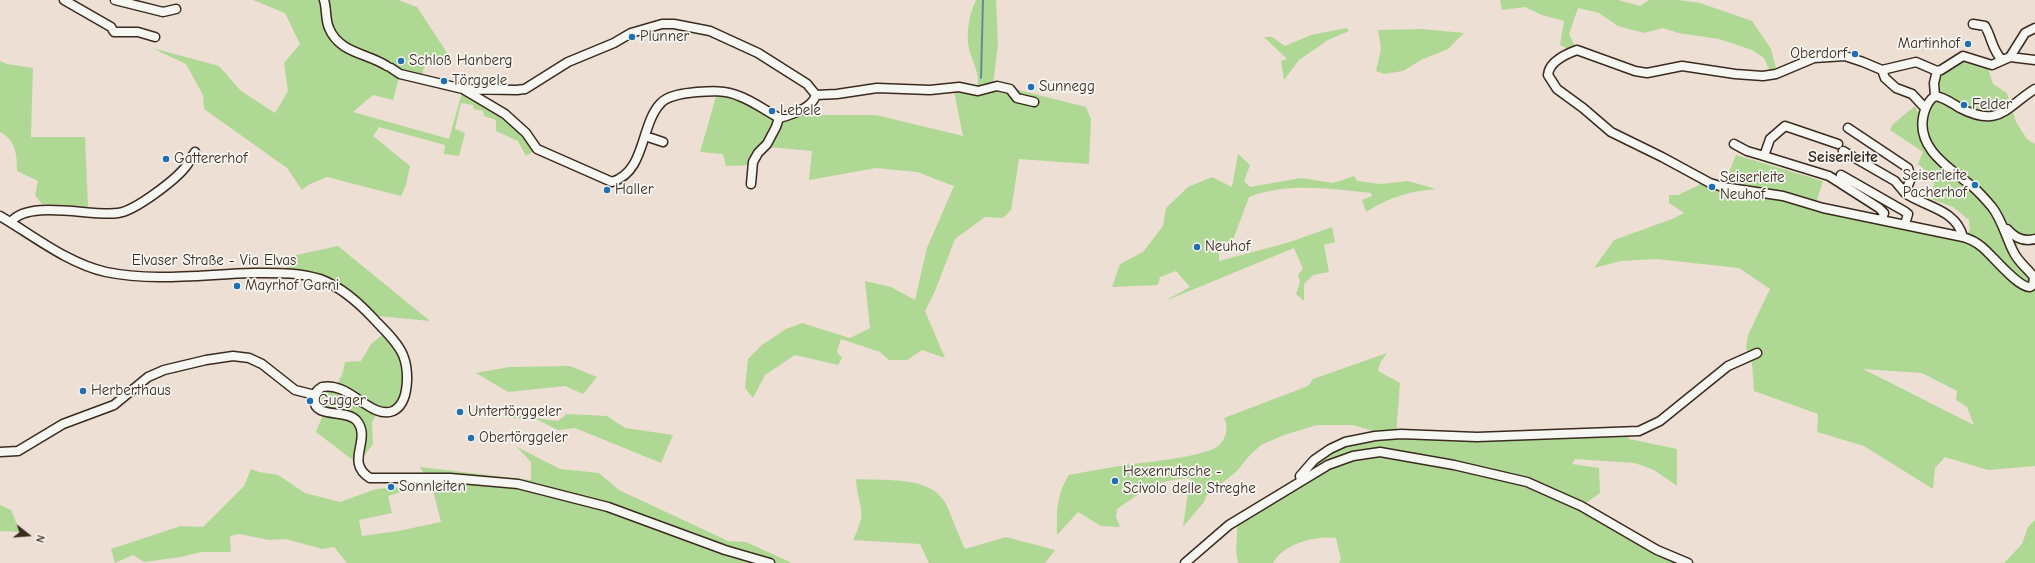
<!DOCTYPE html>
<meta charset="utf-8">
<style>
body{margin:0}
#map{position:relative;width:2035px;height:563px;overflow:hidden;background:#eddfd3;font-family:"Comic Neue",sans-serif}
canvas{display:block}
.north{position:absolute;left:8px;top:515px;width:40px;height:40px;-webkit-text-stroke:3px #f6f6f2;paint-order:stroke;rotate:107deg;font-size:11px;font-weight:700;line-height:16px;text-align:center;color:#3b2a1e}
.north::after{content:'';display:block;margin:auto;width:14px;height:18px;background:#3b2a1e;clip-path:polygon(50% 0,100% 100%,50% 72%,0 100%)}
</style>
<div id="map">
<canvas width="2035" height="563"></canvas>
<div class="north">N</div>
</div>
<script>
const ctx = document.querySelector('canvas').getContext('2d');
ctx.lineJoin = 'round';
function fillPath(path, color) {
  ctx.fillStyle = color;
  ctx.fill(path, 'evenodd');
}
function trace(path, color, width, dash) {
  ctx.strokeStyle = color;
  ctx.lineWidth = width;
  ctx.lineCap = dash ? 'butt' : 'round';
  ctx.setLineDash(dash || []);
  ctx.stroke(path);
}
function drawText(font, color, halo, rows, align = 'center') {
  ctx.font = font + ' "Comic Neue",sans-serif';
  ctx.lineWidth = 3.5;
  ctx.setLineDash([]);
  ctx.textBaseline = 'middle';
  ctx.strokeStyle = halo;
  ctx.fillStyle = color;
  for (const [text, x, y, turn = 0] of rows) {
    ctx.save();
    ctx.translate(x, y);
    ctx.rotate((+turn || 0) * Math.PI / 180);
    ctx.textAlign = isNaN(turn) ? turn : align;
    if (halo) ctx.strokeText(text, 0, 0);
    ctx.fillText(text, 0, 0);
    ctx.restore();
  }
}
fillPath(new Path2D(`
 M253,0H398L417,7L453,62L427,55L421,79L400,74L393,100L373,95L353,112L449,139L463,89L493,105L537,149L526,156L518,141L496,131V120L484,116L483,111L474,109L473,105L461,103L455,129L465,133L459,156L444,154L445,145L379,127L373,136L410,166L406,185L401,196L327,177L308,185L302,190L287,168L204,109L203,95L186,64L152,48L219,66L241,91L275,113L288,91L284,63L300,44L285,13Z
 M976,0H996L998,45L993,84H1002L1018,90L1086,107L1091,119L1089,164L1019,159L1011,210L1003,218L985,217L955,239L935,291L925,311L945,358L922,350L907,360H889L880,352L841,339L837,352L842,358L838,365L795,355L765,375L753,398L745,388L748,359L762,345L786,329L802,323L850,338L870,328L865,281L891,287L915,300L927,248L954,186L917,172L876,168L809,180L812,151L768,147L754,165L726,166L723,154L700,152L718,90L779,115H876L963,136L953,86L977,88C981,74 972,62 969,49C966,32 969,15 976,0Z
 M1500,0H1618L1640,6L1649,0H1678L1700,3L1752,21L1771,49L1778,76L1769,69L1764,58L1752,50L1719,39L1678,33L1663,28L1644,33L1618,26L1599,13L1578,8L1569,34L1577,50L1568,53L1566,48L1560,45L1564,21L1542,15L1525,7L1502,10Z
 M1347,28L1349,31L1328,40L1299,60L1284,80L1281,61L1287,59L1264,37H1272L1285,46L1311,35Z
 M1421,29L1464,33L1448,49L1421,60L1403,71L1384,74L1376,71L1381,49L1378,30Z
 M1963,56L1987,65L1993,84L2007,93L2016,122L2027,139L2035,144V239L2017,245L2013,252L2032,274L2035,289V466L1988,470L1945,457L1935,468L1933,489L1864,446L1817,432L1818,414L1754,391L1752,363L1746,348L1748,335L1770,289L1739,268L1656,259L1621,261L1594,268L1614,240L1672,219L1684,213L1669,203V195H1678L1699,185L1701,179L1723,187L1736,155L1823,181L1815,206L1962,239L1970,230L1969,220L1953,207L1931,199L1935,179L1918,164L1923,152L1890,130L1893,124L1915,106L1917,111L1929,117L1941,70ZM1863,369L1922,373L1957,391L1956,400L1967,407L1974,425Z
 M0,61L7,64L33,68L31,137H85L88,207L42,204L35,195L38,181L17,171C17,155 16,140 0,132Z
 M1238,154L1250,165L1244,181L1250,187L1301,178L1333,183L1354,176L1357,181L1381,184L1408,181L1436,189C1409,191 1388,198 1366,212L1362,200L1372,196L1371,193C1329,189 1289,182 1249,197L1230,248L1219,253V261L1290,242L1332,227L1335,242L1324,245L1329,272L1313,275L1304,284V301L1296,294L1300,282L1298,275L1303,269L1294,248L1165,301L1190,287L1176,271L1160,277L1158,285L1112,287L1120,264L1143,252L1163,226L1166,208L1188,187L1212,177L1232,187Z
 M338,246L430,321L377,316L375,320L330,284L281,273L296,255Z
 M386,332L403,356L406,391L399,407L378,412L372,422L373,444L358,464L316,432L324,412L318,409L317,390L336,387L343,372L345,362L361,361L371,344Z
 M1387,353L1380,363L1378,371L1400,383L1396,435L1628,432L1629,439L1677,449V486L1654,470L1635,463L1575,459L1572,464L1599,468L1600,493L1582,506L1690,563H1339L1341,559L1336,538C1316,535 1283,544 1273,563H1238L1236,551L1238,516L1295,480L1303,468L1313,457L1371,434L1370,430L1353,425H1317L1284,435L1261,445L1250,455L1237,471L1206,496L1204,502L1183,527L1190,478C1155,480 1145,490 1117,509L1116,517L1120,527L1101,526L1078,512L1057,535C1057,511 1056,496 1069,475C1090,471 1111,467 1133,464C1157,461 1191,458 1213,449C1225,444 1230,429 1224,418L1308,386L1313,379Z
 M570,366L597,377L583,394L565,386L508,392L476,373L509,367Z
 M504,414L558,421L567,414L607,416L625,428L673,435L661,463L575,428L558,430L538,420L504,417Z
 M517,447L560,469L599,473L619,490L728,541L746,542L792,563H347L334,547L322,549L286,539L269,540L239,534L230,536L231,552H201L181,557L144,562L133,555L115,563L111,549L181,526L203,527L244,486L251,469L259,472L278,475L305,493L340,502L376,489L423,485L388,496L392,513L359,520L362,536L398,531L441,522L433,490L420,467L531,480V462Z
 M856,479C884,481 931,475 946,504C953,519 958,535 965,549L1006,537L1055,550L1045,563H929L920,544L853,540C856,534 859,526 861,519C863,508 856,492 856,479Z
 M0,505L11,510L20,532L0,531Z
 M2035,520V563H2004L2022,544L2028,527Z`), '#afd895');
trace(new Path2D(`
 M981,78L983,0`), '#668a95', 2);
const minor = new Path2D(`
 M64,0L111,27L114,32H138L155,37
 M115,0L163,12L176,9
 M324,0C327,9 325,19 329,28C339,53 367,53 387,66
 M1973,24L1985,26C1992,38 1992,50 2002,60
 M2010,57L2025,33L2035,28
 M391,68L400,74L463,89L517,90L525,89L568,62L614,43L631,33L662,24H674L710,31L758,53L807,84L816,95C812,108 791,115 779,118C766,111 753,101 739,96C725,90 711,91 697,92C686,93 667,95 660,104C640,126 646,171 612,182L537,149L526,133L505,114L463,89
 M1882,70L1885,78L1896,88L1912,94L1925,108
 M816,95L837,94L877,88L930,90L959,87L978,91L997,86L1010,89L1017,98L1034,102
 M1935,96C1929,100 1926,106 1924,113C1914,148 1951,169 1973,187C1980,193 1986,200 1992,207C2002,220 2006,237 2013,251C2018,262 2027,268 2034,277L2033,285L2030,287C2018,288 1992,255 1982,247C1976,242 1970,239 1963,237L1823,208L1783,196L1723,187L1710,183L1662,157L1611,132L1583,108L1557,89L1548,75C1549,62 1566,54 1577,50L1635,71L1647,73L1682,66L1735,74L1763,76L1776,74L1814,58L1845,56L1863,62L1882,70L1916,62L1937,71L1941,70L1963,56L1992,65L2010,57L2035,60
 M1935,96C1944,97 1953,104 1960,108C1999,128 2005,108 2035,89
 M1935,96L1934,83L1937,71
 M645,136L663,142
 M1734,144L1747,151L1764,156
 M1838,144L1785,126L1770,139L1764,156L1829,176L1879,208L1884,213L1882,219
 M1843,151L1895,181L1905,193L1911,178L1908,168L1848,128
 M1841,175L1904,211L1908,214L1905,224
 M751,184L753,162L758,153L767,144L776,127L779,118
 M1905,193C1925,207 1956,209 1963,237
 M0,216C34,236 67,263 106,272C154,282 206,274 254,273C276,273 298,272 320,279C341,287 357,301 373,318C383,329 397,341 403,355C409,370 410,403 393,411C371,420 349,381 322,387C317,390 314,393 314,399C314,420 347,408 357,421C372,440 344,462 370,478H450L518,484L608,507L725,550L770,563
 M11,222C29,199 92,217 118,213C135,211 177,179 187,165C190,161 192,156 195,152
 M2005,229H2007C2015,238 2023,242 2035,239
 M0,452L18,451L63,424L114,405L148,377L164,370L206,360L233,356L249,358L262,364L295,390L315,395
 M1301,480L1300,476L1314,460L1330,449L1345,442L1375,436L1401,434L1477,437L1639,431L1660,421L1728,366L1757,353
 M1185,563L1229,525L1328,465L1353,456L1380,452L1454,465L1527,482L1581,506L1657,550L1688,563`);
trace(minor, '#3b2a1e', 11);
trace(minor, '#f6f6f2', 8);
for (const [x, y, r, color] of [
 [632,37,4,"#1f6fb2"],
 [1968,44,4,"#1f6fb2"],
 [1855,54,4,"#1f6fb2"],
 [401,61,4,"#1f6fb2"],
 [444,81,4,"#1f6fb2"],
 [1031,87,4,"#1f6fb2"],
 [1964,105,4,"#1f6fb2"],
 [772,111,4,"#1f6fb2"],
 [166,159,4,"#1f6fb2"],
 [1975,185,4,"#1f6fb2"],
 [1712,187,4,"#1f6fb2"],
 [607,190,4,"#1f6fb2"],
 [1197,247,4,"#1f6fb2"],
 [237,286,4,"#1f6fb2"],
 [83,391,4,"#1f6fb2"],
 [310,401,4,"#1f6fb2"],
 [460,412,4,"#1f6fb2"],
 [471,438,4,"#1f6fb2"],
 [1115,481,4,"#1f6fb2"],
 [391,487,4,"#1f6fb2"]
]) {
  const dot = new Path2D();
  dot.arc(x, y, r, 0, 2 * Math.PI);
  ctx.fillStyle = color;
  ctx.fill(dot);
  trace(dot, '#f6f6f2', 1.5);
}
drawText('15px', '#3b2a1e', '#f6f6f2', [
 ["Plunner",640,37],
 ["Martinhof",1960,44,"right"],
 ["Oberdorf",1847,54,"right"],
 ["Schloß Hanberg",409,61],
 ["Törggele",452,81],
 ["Sunnegg",1039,87],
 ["Felder",1972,105],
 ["Lebele",780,111],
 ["Gattererhof",174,159],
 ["Seiserleite",1967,176,"right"],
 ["Pacherhof",1967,193,"right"],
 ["Seiserleite",1720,178],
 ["Neuhof",1720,195],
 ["Haller",615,190],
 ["Neuhof",1205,247],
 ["Mayrhof Garni",245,286],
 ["Herberthaus",91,391],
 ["Gugger",318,401],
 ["Untertörggeler",468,412],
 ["Obertörggeler",479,438],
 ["Hexenrutsche -",1123,472],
 ["Scivolo delle Streghe",1123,489],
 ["Sonnleiten",399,487]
], 'left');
drawText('15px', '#3b2a1e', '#f6f6f2', [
 ["Elvaser Straße - Via Elvas",214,261]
]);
drawText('bold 16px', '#3b2a1e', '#f6f6f2', [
 ["Seiserleite",1843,157]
]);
</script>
